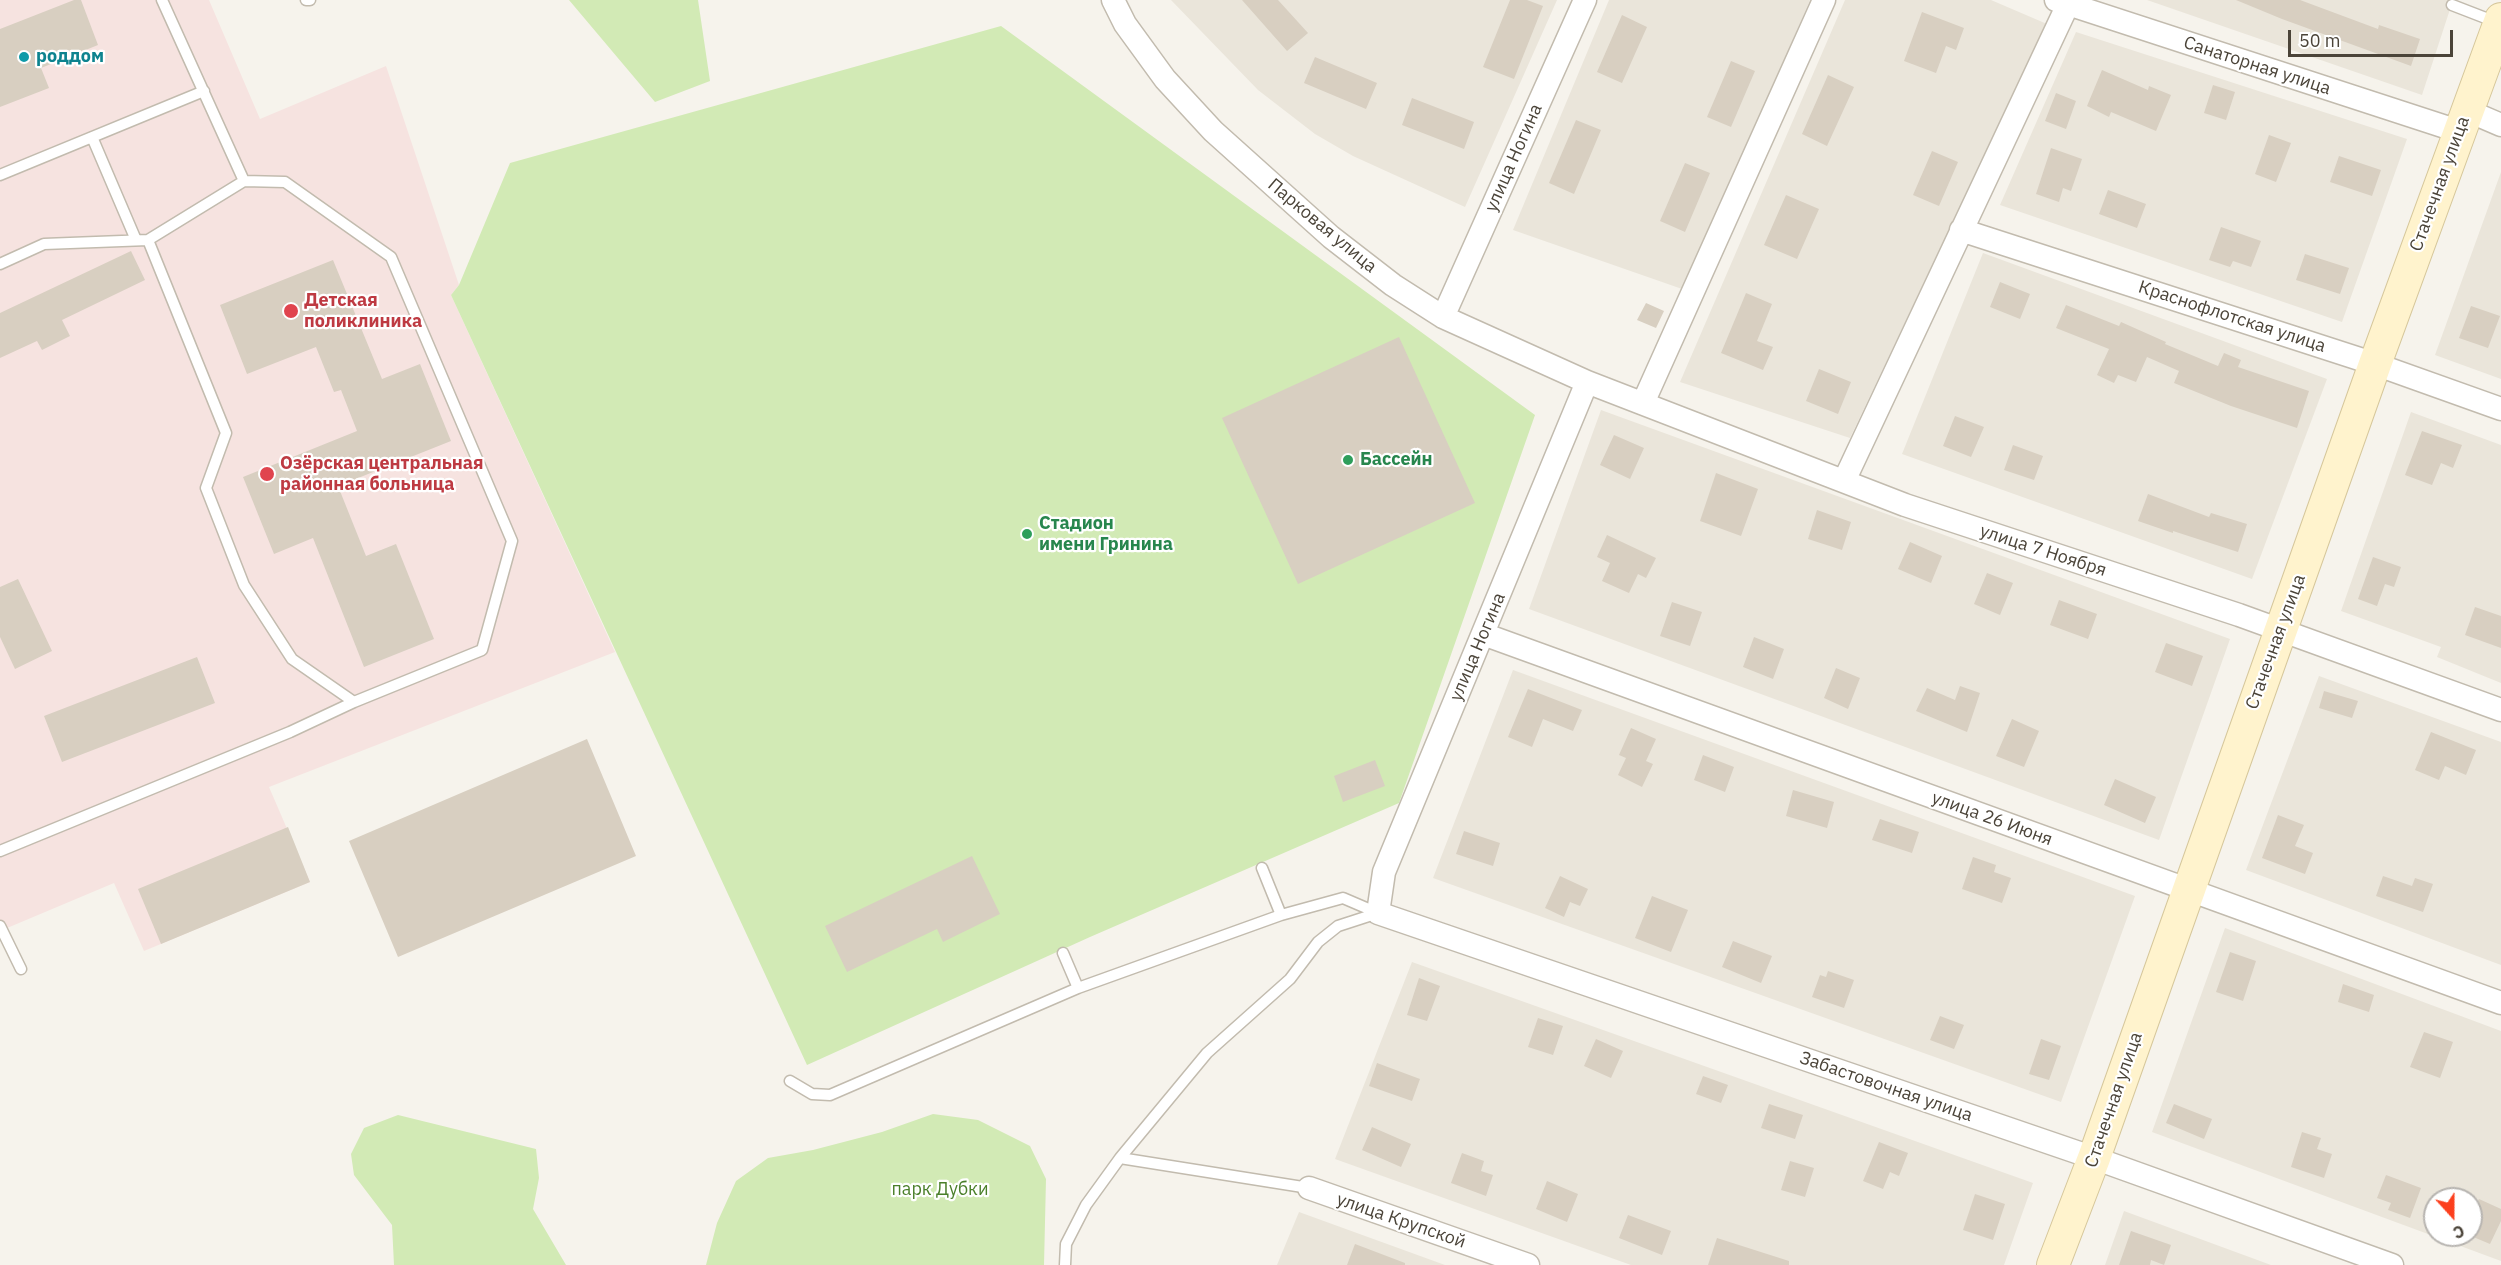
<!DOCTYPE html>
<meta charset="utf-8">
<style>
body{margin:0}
#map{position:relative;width:2501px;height:1265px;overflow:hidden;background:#f6f3ec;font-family:"IBM Plex Sans",sans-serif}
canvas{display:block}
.north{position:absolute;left:2423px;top:1187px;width:60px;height:60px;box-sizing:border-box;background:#fff;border:2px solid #b7b4b0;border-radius:50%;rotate:159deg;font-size:16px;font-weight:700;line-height:24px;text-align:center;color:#4b4439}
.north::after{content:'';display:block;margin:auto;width:21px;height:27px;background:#fc3f1d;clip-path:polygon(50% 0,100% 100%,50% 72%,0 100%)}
.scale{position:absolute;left:2288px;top:30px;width:165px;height:27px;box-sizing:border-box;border:3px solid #4b4439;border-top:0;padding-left:8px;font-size:18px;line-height:21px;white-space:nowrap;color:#4b4439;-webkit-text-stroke:4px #fff;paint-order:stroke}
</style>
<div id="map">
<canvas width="2501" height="1265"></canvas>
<div class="north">С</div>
<div class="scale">50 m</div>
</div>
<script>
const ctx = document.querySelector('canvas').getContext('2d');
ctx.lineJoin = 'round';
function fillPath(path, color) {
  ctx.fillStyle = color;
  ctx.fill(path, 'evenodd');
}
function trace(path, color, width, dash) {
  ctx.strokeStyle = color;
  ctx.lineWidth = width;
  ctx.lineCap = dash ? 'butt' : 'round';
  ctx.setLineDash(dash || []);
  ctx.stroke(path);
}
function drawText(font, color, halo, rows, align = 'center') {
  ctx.font = font + ' "IBM Plex Sans",sans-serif';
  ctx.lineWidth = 4.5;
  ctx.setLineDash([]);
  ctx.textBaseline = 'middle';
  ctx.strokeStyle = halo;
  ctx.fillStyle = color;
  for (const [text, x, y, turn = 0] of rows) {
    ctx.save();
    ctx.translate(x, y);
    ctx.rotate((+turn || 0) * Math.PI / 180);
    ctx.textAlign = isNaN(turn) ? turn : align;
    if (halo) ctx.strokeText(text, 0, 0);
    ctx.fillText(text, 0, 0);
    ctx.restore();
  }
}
fillPath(new Path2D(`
 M1171,0H1557L1465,207L1353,156L1315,134L1258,90Z
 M1609,0H1810L1685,290L1513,230Z
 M1845,0H1991L2047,24L1850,438L1680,382Z
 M2147,0H2453L2422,95Z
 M2076,32L2407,139L2342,322L2000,205Z
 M2501,172V379L2435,355Z
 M1983,253L2327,379L2252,579L1902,454Z
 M1601,410L2230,639L2159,840L1529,609Z
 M2411,412L2501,445V683L2437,657L2441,647L2341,611Z
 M1513,670L2135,896L2061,1102L1433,878Z
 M2319,676L2501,742V965L2246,870Z
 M2225,928L2501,1031V1261L2152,1132ZM2435,1199H2471V1235H2435Z
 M1412,962L2033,1183L2004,1265H1631L1335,1159Z
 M2124,1211L2271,1265H2105Z
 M1299,1212L1445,1265H1277Z`), '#eae5da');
fillPath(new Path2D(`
 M0,0H209L260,119L386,66L459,285L451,295L615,652L269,787L310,882L144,951L114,883L0,931Z`), '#f6e3e0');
fillPath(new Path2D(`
 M569,0H698L710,81L655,102Z
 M1001,26L1535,415L1399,803L1090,937L807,1065L451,295L459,285L510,163Z
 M933,1114L978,1120L1030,1146L1046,1179L1044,1265H706L717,1223L736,1181L768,1158L813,1150L882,1132Z
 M398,1115L536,1149L539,1178L533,1209L566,1265H394L392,1225L354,1175L351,1154L364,1128Z`), '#d2eab5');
fillPath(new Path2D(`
 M74,0H81L98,45L41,68L49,88L0,107V29Z
 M1242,0H1278L1308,33L1287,51Z
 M1510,0H1527L1543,6L1514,79L1483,67Z
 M2236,0H2300L2378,29L2379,25L2420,39L2411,66L2282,19Z
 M1922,12L1964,28L1956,50L1946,46L1936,73L1904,61Z
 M1622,15L1647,27L1622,83L1597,72Z
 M1315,57L1377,83L1366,109L1304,83Z
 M1731,61L1755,71L1731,127L1707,117Z
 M2102,70L2148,90L2149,86L2171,95L2156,131L2111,112L2109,117L2087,106Z
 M1828,75L1854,87L1827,146L1802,134Z
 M2213,85L2235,92L2226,120L2204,113Z
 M2056,93L2076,101L2066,129L2045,121Z
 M1412,98L1474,122L1464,149L1402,125Z
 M1576,120L1601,130L1574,194L1549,183Z
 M2269,135L2291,143L2276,182L2255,174Z
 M2051,148L2082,159L2071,191L2063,188L2059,202L2036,194Z
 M1932,151L1958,162L1939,206L1913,195Z
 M2339,156L2381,170L2372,196L2330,182Z
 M1685,163L1710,173L1685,232L1660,221Z
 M2108,190L2146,204L2137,228L2099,214Z
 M1786,195L1819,209L1797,259L1764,245Z
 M2221,227L2261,241L2251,267L2233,261L2230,267L2209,260Z
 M131,251L145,280L62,320L70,336L42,350L37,341L0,358V313Z
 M2305,254L2349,268L2340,294L2296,280Z
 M333,260L382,379L420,364L451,441L338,486L366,556L396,544L434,639L364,667L313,538L274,554L243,477L357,431L341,390L334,392L316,347L247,374L220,305Z
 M2000,282L2030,294L2020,319L1990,307Z
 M1746,293L1772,304L1757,341L1773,347L1763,370L1721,353Z
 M1646,303L1664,311L1656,328L1637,320Z
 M2066,305L2119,326L2121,322L2166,342L2165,344L2218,366L2224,353L2241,360L2238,367L2309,391L2297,428L2231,406L2174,383L2179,371L2147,357L2136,382L2118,375L2114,383L2097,375L2109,349L2056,328Z
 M2471,306L2500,316L2488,348L2459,338Z
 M1399,337L1475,503L1298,584L1222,418Z
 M1819,369L1851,382L1838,414L1806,401Z
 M1955,416L1984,427L1971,457L1943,446Z
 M2422,431L2462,445L2453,468L2441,463L2432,485L2405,475Z
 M1614,435L1644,448L1630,479L1600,465Z
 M2013,445L2043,456L2034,480L2004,470Z
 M1716,473L1758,489L1741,536L1700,521Z
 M2148,494L2209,517L2211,513L2247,524L2238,552L2173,531V533L2138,521Z
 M1817,510L1851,522L1842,550L1808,539Z
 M1607,535L1656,558L1646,578L1638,574L1629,593L1602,581L1610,563L1597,557Z
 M1910,542L1942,556L1931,583L1898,569Z
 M2373,557L2401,567L2394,587L2385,584L2377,606L2358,599Z
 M1987,573L2013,583L2000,615L1974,604Z
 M18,579L52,651L15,669L0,637V587Z
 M2059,600L2097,614L2088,639L2050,625Z
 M1672,602L1702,612L1690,646L1660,636Z
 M2475,607L2501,616V648L2465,635Z
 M1754,637L1784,649L1773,679L1743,667Z
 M2166,643L2203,656L2192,686L2155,672Z
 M197,657L215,703L62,762L44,716Z
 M1836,668L1860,678L1848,709L1824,698Z
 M1960,686L1980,693L1967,732L1916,711L1927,688L1955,700Z
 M1528,689L1582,710L1573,731L1543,719L1532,747L1508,737Z
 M2324,691L2358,701L2352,718L2319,708Z
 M2012,719L2039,731L2024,767L1996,756Z
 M1631,728L1656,739L1646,761L1653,764L1642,787L1618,775L1626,758L1619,755Z
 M2431,732L2476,750L2466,775L2445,766L2439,780L2415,770Z
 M587,739L636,856L398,957L349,841Z
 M1703,755L1734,767L1725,792L1694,780Z
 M1375,760L1385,786L1343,802L1334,776Z
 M2115,779L2156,797L2145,823L2104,805Z
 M1793,790L1834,802L1827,828L1786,816Z
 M2278,815L2304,825L2295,846L2313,853L2305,874L2262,858Z
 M1880,819L1919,832L1912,853L1872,840Z
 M288,827L310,882L161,944L138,889Z
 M1464,831L1500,843L1493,866L1456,854Z
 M972,856L1000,914L943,942L937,929L847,972L825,926Z
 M1973,857L1996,865L1994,872L2011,878L2002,903L1962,889Z
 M1560,876L1588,889L1580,906L1570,902L1564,917L1545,908Z
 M2383,876L2412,886L2415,878L2433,884L2423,912L2376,896Z
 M1652,896L1688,910L1671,952L1635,938Z
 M1733,941L1772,956L1761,983L1722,967Z
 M2230,952L2256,961L2243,1001L2216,992Z
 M1828,971L1854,980L1844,1008L1812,997L1820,975L1826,977Z
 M1419,978L1440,986L1427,1021L1407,1015Z
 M2343,984L2374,995L2369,1012L2338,1002Z
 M1940,1016L1964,1025L1954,1049L1930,1040Z
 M1538,1018L1563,1026L1553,1055L1528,1047Z
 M2424,1032L2453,1042L2440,1078L2410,1067Z
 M1596,1039L1623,1051L1611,1078L1584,1066Z
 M2041,1039L2061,1046L2049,1080L2029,1074Z
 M1377,1063L1420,1079L1412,1101L1369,1086Z
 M1703,1076L1728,1085L1721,1103L1696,1094Z
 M1769,1104L1803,1115L1795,1139L1761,1128Z
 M2174,1104L2212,1119L2204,1139L2166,1123Z
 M1372,1127L1411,1144L1401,1167L1362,1150Z
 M2302,1132L2321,1138L2317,1149L2332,1154L2324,1178L2291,1167Z
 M1879,1142L1908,1153L1899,1176L1890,1172L1883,1189L1863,1181Z
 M1462,1153L1484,1161L1481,1171L1493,1175L1486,1196L1451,1183Z
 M1790,1161L1814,1168L1805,1197L1781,1190Z
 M2386,1175L2421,1188L2410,1218L2388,1210L2391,1203L2377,1198Z
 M1547,1181L1578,1194L1567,1222L1536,1209Z
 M1975,1194L2005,1204L1993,1240L1963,1230Z
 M2479,1199L2501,1209V1221L2490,1244L2471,1236V1218Z
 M1628,1215L1671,1231L1662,1255L1619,1238Z
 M2131,1231L2171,1245L2164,1265L2151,1260L2150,1265H2119Z
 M1717,1238L1789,1261V1265H1708Z
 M1355,1244L1405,1263V1265H1347Z`), '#d8cfc1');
const lane = new Path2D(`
 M162,0L244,181
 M306,0H310
 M2452,5L2496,22
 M92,137L136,240
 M0,175L204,91
 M244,181L285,182L391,257L512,541L482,650L354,702L292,659L244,585L206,488L226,433L148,240Z
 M0,264L44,244L148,240
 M0,851L290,732L354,702
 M1262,868L1281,915
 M0,926L21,969
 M1063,953L1078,988
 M790,1081L812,1094L830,1095L1078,988L1281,915L1343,898L1378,913
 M1120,1158L1309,1188
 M1065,1265L1066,1244L1086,1205L1120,1158L1207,1053L1290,979L1318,942L1338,926L1378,913`);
const street = new Path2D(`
 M1113,0L1125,24L1165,79L1213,131L1331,237L1393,285L1443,317L1587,382L1905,505L2239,615L2501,710
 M2056,0L2458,131
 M2466,110L2501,125
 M1961,230L2375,364L2501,409
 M1443,317L1585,0
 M1587,382L1384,872L1378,913L2094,1158L2392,1265
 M1643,403L1824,0
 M1844,481L2070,0
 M1483,634L2501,1003
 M1309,1188L1528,1265`);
const secondary = new Path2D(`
 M2053,1265L2094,1158L2375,364L2501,19`);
trace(lane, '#c2bbae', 13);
trace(street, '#c2bbae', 25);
trace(secondary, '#d6c79b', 34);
trace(lane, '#fff', 10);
trace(street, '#fff', 22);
trace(secondary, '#fff3cd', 32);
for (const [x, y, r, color] of [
 [24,57,6,"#0f9aa8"],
 [291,311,8,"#e0444e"],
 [1348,460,6,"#2e9e5b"],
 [267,474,8,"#e0444e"],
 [1027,534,6,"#2e9e5b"]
]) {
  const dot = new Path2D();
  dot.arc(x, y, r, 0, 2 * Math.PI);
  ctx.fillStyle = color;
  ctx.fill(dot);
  trace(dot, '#fff', 2);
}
drawText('bold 18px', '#0d838f', '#fff', [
 ["роддом",36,57]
], 'left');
drawText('18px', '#4b4439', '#fff', [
 ["Санаторная улица",2257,66,18],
 ["улица Ногина",1514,158,-66],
 ["Стачечная улица",2440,184,-70],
 ["Парковая улица",1322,226,40],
 ["Краснофлотская улица",2232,317,18],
 ["улица 7 Ноября",2043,551,18],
 ["Стачечная улица",2276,642,-70],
 ["улица Ногина",1478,647,-67],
 ["улица 26 Июня",1992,819,20],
 ["Забастовочная улица",1886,1087,19],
 ["Стачечная улица",2114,1100,-71],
 ["улица Крупской",1401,1221,19]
]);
drawText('bold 18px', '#be3a42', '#fff', [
 ["Детская",304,301],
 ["поликлиника",304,322],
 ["Озёрская центральная",280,464],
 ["районная больница",280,485]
], 'left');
drawText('bold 18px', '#27864d', '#fff', [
 ["Бассейн",1360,460],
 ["Стадион",1039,524],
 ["имени Гринина",1039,545]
], 'left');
drawText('18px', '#4a7f2a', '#fff', [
 ["парк Дубки",940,1190]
]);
</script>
